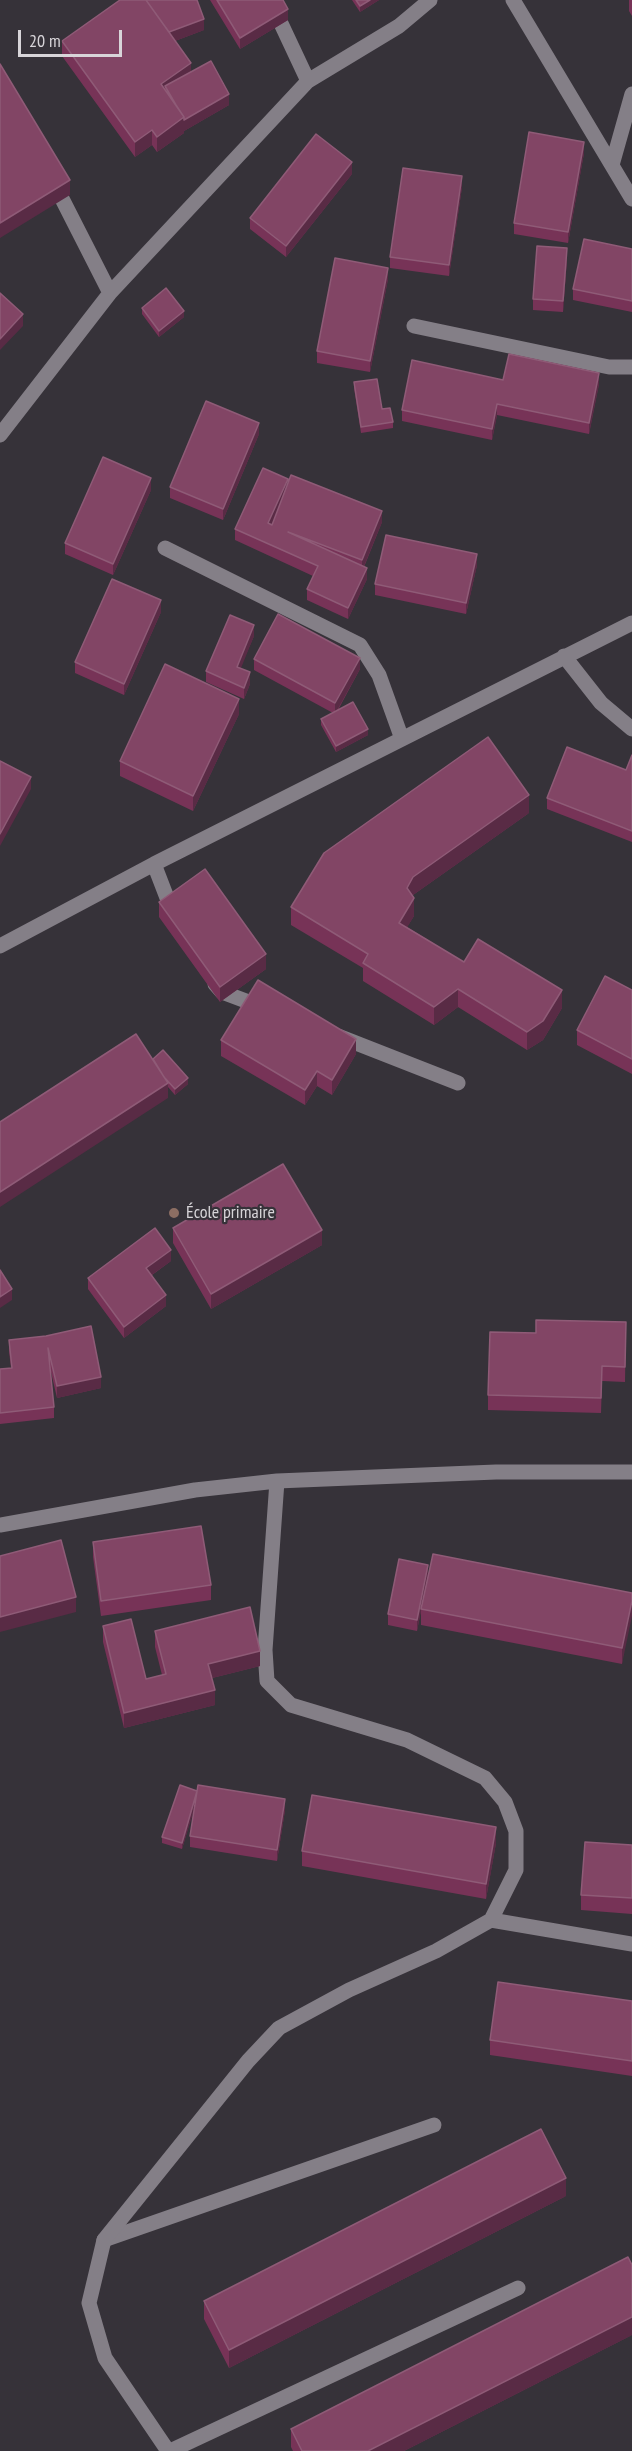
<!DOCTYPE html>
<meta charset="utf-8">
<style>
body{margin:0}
#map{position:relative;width:632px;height:2451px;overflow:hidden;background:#363239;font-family:"PT Sans Narrow",sans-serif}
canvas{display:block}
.scale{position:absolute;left:18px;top:30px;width:104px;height:27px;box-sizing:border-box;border:3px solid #d8d5d9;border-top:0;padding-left:8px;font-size:18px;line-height:21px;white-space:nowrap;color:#d8d5d9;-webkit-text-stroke:4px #363239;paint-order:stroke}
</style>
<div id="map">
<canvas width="632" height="2451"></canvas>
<div class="scale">20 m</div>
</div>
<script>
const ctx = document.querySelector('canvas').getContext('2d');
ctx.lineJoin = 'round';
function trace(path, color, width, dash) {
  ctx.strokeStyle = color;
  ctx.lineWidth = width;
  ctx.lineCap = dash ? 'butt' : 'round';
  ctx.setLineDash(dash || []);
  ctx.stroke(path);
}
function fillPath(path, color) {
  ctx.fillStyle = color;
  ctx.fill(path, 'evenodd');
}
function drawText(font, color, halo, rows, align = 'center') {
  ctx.font = font + ' "PT Sans Narrow",sans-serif';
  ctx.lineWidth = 4.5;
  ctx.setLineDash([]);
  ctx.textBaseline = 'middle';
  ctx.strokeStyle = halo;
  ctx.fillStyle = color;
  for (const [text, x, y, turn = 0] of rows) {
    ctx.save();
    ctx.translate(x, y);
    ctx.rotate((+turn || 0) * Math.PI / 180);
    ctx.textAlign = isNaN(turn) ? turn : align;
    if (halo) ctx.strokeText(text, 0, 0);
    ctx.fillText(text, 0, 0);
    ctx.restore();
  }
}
trace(new Path2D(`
 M104,2240L434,2125`), '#847f87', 15);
trace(new Path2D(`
 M270,0L308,81
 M513,0L632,199
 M612,165L632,94
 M54,183L110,293
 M414,326L609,367H632
 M0,435L110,293L308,81L399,26L430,0
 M165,548L360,645L379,675L402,739
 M564,656L601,703L632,729
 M154,864L174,916
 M0,946L154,864L632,623
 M215,984L222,992L262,1007
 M338,1036L458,1083
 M0,1525L195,1490L277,1481L496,1472H632
 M491,1920L632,1944
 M168,2451L105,2358L89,2303L104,2240L248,2061L279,2028L349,1990L436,1951L491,1920L516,1870V1831L505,1802L485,1778L407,1740L291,1705L267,1681L265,1650L277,1481
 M170,2451L518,2288`), '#847f87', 15);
fillPath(new Path2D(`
 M210,0H283L288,20L240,49Z
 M352,0H379L360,12Z
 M629,0H632V16L629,11Z
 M204,30L175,41L191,72L229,105L184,131V133L157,152L152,145L135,157L62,56V41Z
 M584,153L568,243L514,234V223Z
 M352,174L286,257L250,229V218Z
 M462,187L449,276L390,268V257Z
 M632,249V312L573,300V289Z
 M567,259L563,312L533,310V299Z
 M388,279L370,372L317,363V351Z
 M142,308L184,317L159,337L142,314Z
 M503,380L599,384L589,434L497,415L492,440L402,421V410Z
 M354,382L382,409L393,422V428L361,433L354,388Z
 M259,434L223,520L170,498V487Z
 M288,483L382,522L364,567L367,579L348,619L307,600V589L313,576L235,540V529Z
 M151,490L113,575L65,554V543Z
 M477,565L466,614L375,595V584Z
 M161,612L124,695L75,673V662Z
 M254,636L240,668L250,684L244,699L206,682V671Z
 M254,659L360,669L338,710L368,735L336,752L321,725V719L333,713L254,670Z
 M239,714L193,811L120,776V761Z
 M632,755V842L547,809V798L626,770Z
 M529,813L413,895L414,916L407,927L464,962L562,1008L543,1040L527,1050L458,1007L434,1025L363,981V968L291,925V907Z
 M159,902L266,969L220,1002L159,917Z
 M632,990V1074L577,1045V1030Z
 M221,1040L356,1054L332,1095L317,1086L305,1105L221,1056Z
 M153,1059L188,1084L175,1095L168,1087V1098Z
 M173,1228L322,1245L211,1309L173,1243Z
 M171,1261L152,1275L166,1306L124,1338L88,1289V1278Z
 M626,1322L625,1382L602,1381L601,1413L488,1410V1395L536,1333Z
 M46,1336L101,1388L57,1398L50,1368L54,1407V1418L0,1424V1369L11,1368L9,1351V1340Z
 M93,1542L211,1585V1600L101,1616L93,1557Z
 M428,1576L632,1593L622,1664L421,1625V1610L417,1631L388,1625V1614Z
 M103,1626L146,1679L162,1675L155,1647V1631L260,1666L212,1678L215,1705L124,1728L103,1642Z
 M197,1791L285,1810L277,1861L190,1847V1836L194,1808L182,1849L162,1843V1837Z
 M496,1843L486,1899L302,1866V1851Z
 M632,1845V1914L581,1910V1895Z
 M632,2001V2076L490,2055V2040Z
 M566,2196L229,2368L204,2319V2301Z
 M632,2335L404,2451H293L291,2447V2429Z`), '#773357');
fillPath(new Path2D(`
 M370,0H379L360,12V6Z
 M288,9V20L240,49V38Z
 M204,19V30L167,44V33Z
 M191,63V78L165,86V96L161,84Z
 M229,94V105L184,131V133L157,152V137L184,117Z
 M152,130V145L135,157V142Z
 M584,142V153L568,243V232Z
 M352,162V174L286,257V246Z
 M462,176V187L449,276V265Z
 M70,180V195L0,238V223Z
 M567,248V259L563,312V301Z
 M388,268V279L370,372V361Z
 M184,311V317L159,337V331Z
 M23,314V326L0,350V339Z
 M599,373V384L589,434V423Z
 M497,404V415L492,440V429Z
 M259,423V434L223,520V509Z
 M151,478V490L113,575V564Z
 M288,479V490L268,534V523Z
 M382,511V522L362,571V560Z
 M477,554V565L466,614V603Z
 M367,568V579L348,619V608Z
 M161,600V612L124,695V684Z
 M254,625V636L237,678V667Z
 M360,658V669L335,714V703Z
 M250,672V684L244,699V688Z
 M239,699V714L193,811V796Z
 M368,729V735L336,752V746Z
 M31,777V789L0,846V834Z
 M529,795V813L413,895L407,906V888L413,877Z
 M414,898V916L399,941V923Z
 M266,954V969L220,1002V987Z
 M458,989V1007L434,1025V1007Z
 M562,990V1008L543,1040L527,1050V1032Z
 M356,1039V1054L332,1095V1080Z
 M317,1071V1086L305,1105V1090Z
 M188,1078V1084L175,1095V1089Z
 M168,1083V1098L0,1207V1192Z
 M322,1230V1245L211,1309V1294Z
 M171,1250V1261L146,1279V1268Z
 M12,1289V1300L0,1308V1297Z
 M166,1295V1306L124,1338V1327Z
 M101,1377V1388L57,1398V1386Z
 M428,1565V1576L417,1631V1620Z
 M76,1597V1612L0,1632V1617Z
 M632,1601V1616L622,1664V1648Z
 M260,1651V1666L208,1679V1664Z
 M215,1690V1705L124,1728V1713Z
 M198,1791V1797L182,1849V1843Z
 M285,1799V1810L277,1861V1850Z
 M496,1827V1843L486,1899V1884Z
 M566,2178V2196L229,2368V2350Z
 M632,2317V2335L404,2451H368Z`), '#592b45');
const building = new Path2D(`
 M120,0H146L191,63L161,84L184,117L157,137L152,130L135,142L62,41Z
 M146,0H197L204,19L169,32Z
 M217,0H283L288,9L240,38Z
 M356,0H370L360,6Z
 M211,61L229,94L184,120V117L176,105L165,86Z
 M0,64L70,180L0,223Z
 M529,132L584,142L568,232L514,223Z
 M316,134L352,162L286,246L250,218Z
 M403,168L462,176L449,265L390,257Z
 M584,239L632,249V301L573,289Z
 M537,246L567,248L563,301L533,299Z
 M335,258L388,268L370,361L317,351Z
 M166,288L184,311L159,331L142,308Z
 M0,293L23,314L0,339Z
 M509,354L599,373L589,423L497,404L492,429L402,410L412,360L503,380Z
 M377,379L382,409L390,408L393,422L361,427L354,382Z
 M206,401L259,423L223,509L170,487Z
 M103,457L151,478L113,564L65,543Z
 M263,468L288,479L268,523L272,525L291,475L382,511L362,560L288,532L367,568L348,608L307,589L318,566L235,529Z
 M386,535L477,554L466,603L375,584Z
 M112,579L161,600L124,684L75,662Z
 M278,614L360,658L335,703L254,659Z
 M230,615L254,625L237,667L250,672L244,688L206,671Z
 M165,664L239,699L193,796L120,761Z
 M353,702L368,729L336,746L321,719Z
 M488,737L529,795L413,877L407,888L414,898L399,923L464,962L478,939L562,990L543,1021L527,1032L458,989L434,1007L363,963L368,954L291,907L324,853Z
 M567,747L626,770L632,755V831L547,798Z
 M0,761L31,777L0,834Z
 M205,869L266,954L220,987L159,902Z
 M605,976L632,990V1059L577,1030Z
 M258,980L356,1039L332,1080L317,1071L305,1090L221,1040Z
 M136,1034L168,1083L0,1192V1122Z
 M163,1050L188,1078L175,1089L164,1077L153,1059Z
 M283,1164L322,1230L211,1294L173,1228Z
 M155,1228L171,1250L146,1268L166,1295L124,1327L88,1278Z
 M0,1270L12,1289L0,1297Z
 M536,1320L626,1322L625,1367L602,1366L601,1398L488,1395L490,1332L536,1333Z
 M91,1326L101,1377L57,1386L48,1348L54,1407L0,1413V1369L12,1368L9,1340L46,1336Z
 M201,1526L211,1585L101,1601L93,1542Z
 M61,1540L76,1597L0,1617V1556Z
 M433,1554L632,1593V1601L622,1648L421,1609Z
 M399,1559L428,1565L417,1620L388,1614Z
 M250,1607L260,1651L208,1664L215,1690L124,1713L103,1626L131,1619L146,1679L166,1674L155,1631Z
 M180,1785L197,1791L182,1843L162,1837Z
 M198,1785L285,1799L277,1850L190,1836Z
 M312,1795L496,1827L486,1884L302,1851Z
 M585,1842L632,1845V1898L581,1895Z
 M498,1982L632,2001V2061L490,2040Z
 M541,2129L566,2178L229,2350L204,2301Z
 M628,2257L632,2265V2317L368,2451H302L291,2429Z`);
fillPath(building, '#824565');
trace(building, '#8f5b77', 1.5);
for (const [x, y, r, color] of [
 [174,1213,6,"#8d6e63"]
]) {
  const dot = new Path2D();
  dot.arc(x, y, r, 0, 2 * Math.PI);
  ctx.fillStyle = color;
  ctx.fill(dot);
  trace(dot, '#363239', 2);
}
drawText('18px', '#d8d5d9', '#363239', [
 ["École primaire",186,1213]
], 'left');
</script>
